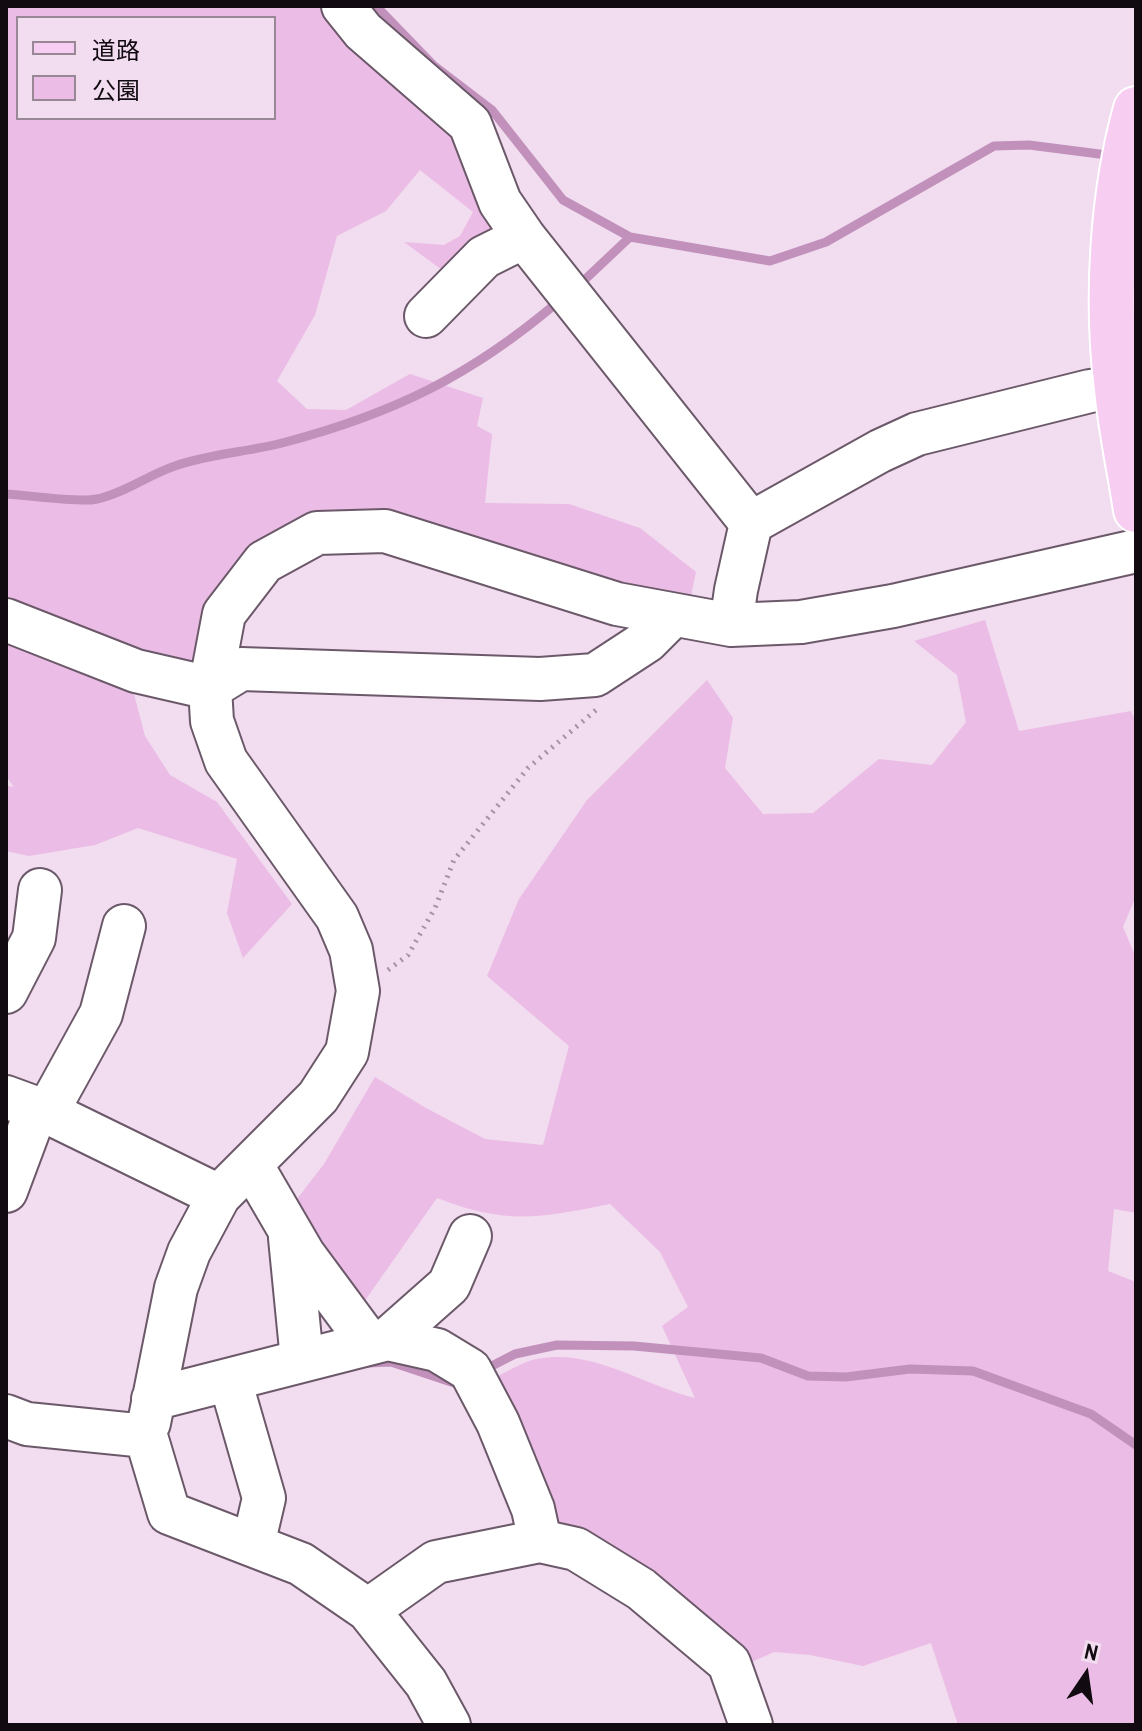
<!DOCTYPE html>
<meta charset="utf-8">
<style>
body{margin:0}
#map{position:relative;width:1142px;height:1731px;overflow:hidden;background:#f2dcef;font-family:"Archivo Narrow","Noto Sans JP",sans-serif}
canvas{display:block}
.frame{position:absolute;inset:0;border:8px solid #110a10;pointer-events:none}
.legend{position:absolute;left:16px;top:16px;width:260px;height:104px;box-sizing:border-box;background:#f2dcef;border:2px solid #988896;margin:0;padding:10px 14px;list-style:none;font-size:24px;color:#110a10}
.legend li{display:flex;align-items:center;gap:16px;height:40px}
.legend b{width:40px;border:2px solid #988896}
.north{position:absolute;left:1046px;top:1635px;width:80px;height:80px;-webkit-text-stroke:6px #f2dcef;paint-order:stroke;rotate:13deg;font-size:22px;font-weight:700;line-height:32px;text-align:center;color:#110a10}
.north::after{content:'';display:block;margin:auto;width:28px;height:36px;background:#110a10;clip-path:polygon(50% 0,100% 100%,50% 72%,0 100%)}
</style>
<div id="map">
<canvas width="1142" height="1731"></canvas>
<div class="frame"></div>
<ul class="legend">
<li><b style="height:10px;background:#f7cef2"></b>道路</li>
<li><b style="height:22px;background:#ebbce5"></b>公園</li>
</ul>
<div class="north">N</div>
</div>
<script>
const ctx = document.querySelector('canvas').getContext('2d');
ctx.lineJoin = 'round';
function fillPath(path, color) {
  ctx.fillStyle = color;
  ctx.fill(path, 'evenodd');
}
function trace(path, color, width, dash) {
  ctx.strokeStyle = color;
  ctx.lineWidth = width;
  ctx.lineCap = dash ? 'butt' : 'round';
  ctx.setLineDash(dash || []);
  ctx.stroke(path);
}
fillPath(new Path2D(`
 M6,6H334L462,130L516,233L449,275L404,242L444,245L460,236L473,212L420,170L386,211L337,236L315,315L277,381L307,409L346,410L410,374L483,398L477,426L492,434L485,503L569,504L640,528L696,572L690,600L588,576L439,526L370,510L311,520L268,538L229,570L204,616L192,663L141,659L6,607ZM18,18H274V118H18Z
 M985,620L1019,731L1131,711L1136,722V896L1123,927L1136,958V1213L1114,1209L1108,1271L1136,1282V1725H958L931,1643L863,1666L810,1655L774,1652L745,1665L548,1527L492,1379C505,1373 519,1364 532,1360C589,1346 642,1385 695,1398L662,1326L688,1307L660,1252L610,1204C540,1218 506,1225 437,1198L359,1309L290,1208L324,1164L375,1077L426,1108L485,1139L543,1145L569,1046L487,976L519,899L587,800L707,680L733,718L725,768L763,814L813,813L879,759L932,765L966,722L957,675L914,641Z
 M6,642L134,694L145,736L170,775L217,802L292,904L243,958L227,913L237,859L138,828L95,845L29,856L6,851V786L14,787L6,776Z`), '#ebbce5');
trace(new Path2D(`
 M376,6L433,65L492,110L563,200L630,237
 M577,287L630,237L770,261L826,242L994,146L1029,145L1115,156
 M6,494C27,495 79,503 97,499C125,493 148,475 175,466C209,454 247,452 282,443C393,414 471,376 559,301
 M368,1363L391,1362L454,1383
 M482,1371L515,1354L557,1345L634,1346L761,1358L808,1376L846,1377L910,1369L973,1371L1091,1414L1136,1445`), '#c191bc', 9);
const minor = new Path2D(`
 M343,6L363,31L470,124L500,202L524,237L751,523L736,590L731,625
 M426,316L484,257L524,237
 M751,523L880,451L917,434L1090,391L1136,385
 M6,620L136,671L210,688L241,669L540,679L595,675L647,641L673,615
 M6,992L34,938L40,890
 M6,1097L47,1112L219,1196L318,1097L347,1052L358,991L351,950L337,917L226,761L212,721L210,688L224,614L264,562L317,533L385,531L617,604L731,625L801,622L893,606L1136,551
 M47,1112L101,1014L124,926
 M251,1164L304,1255L369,1343
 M6,1191L37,1108
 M290,1238L302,1360
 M388,1339L449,1285L470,1236
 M230,1380L264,1498L253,1545
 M153,1399L388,1339L437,1350L470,1370L498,1423L533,1509L540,1541
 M6,1416L27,1424L146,1436L169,1513L301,1564L368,1610L426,1683L449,1725
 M149,1423L176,1288L189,1252L219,1196
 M368,1610L436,1562L540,1541L576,1549L641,1589L729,1663L751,1725`);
const major = new Path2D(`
 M1136,109C1112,195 1106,300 1117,389C1121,429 1130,470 1136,510`);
trace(minor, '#6b5969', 46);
trace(major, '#fff', 48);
trace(new Path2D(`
 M388,970L408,955L435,908L454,860L528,768L596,710`), '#a493a2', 5, [2, 6]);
trace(minor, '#fff', 42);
trace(major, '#f7cef2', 44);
</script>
